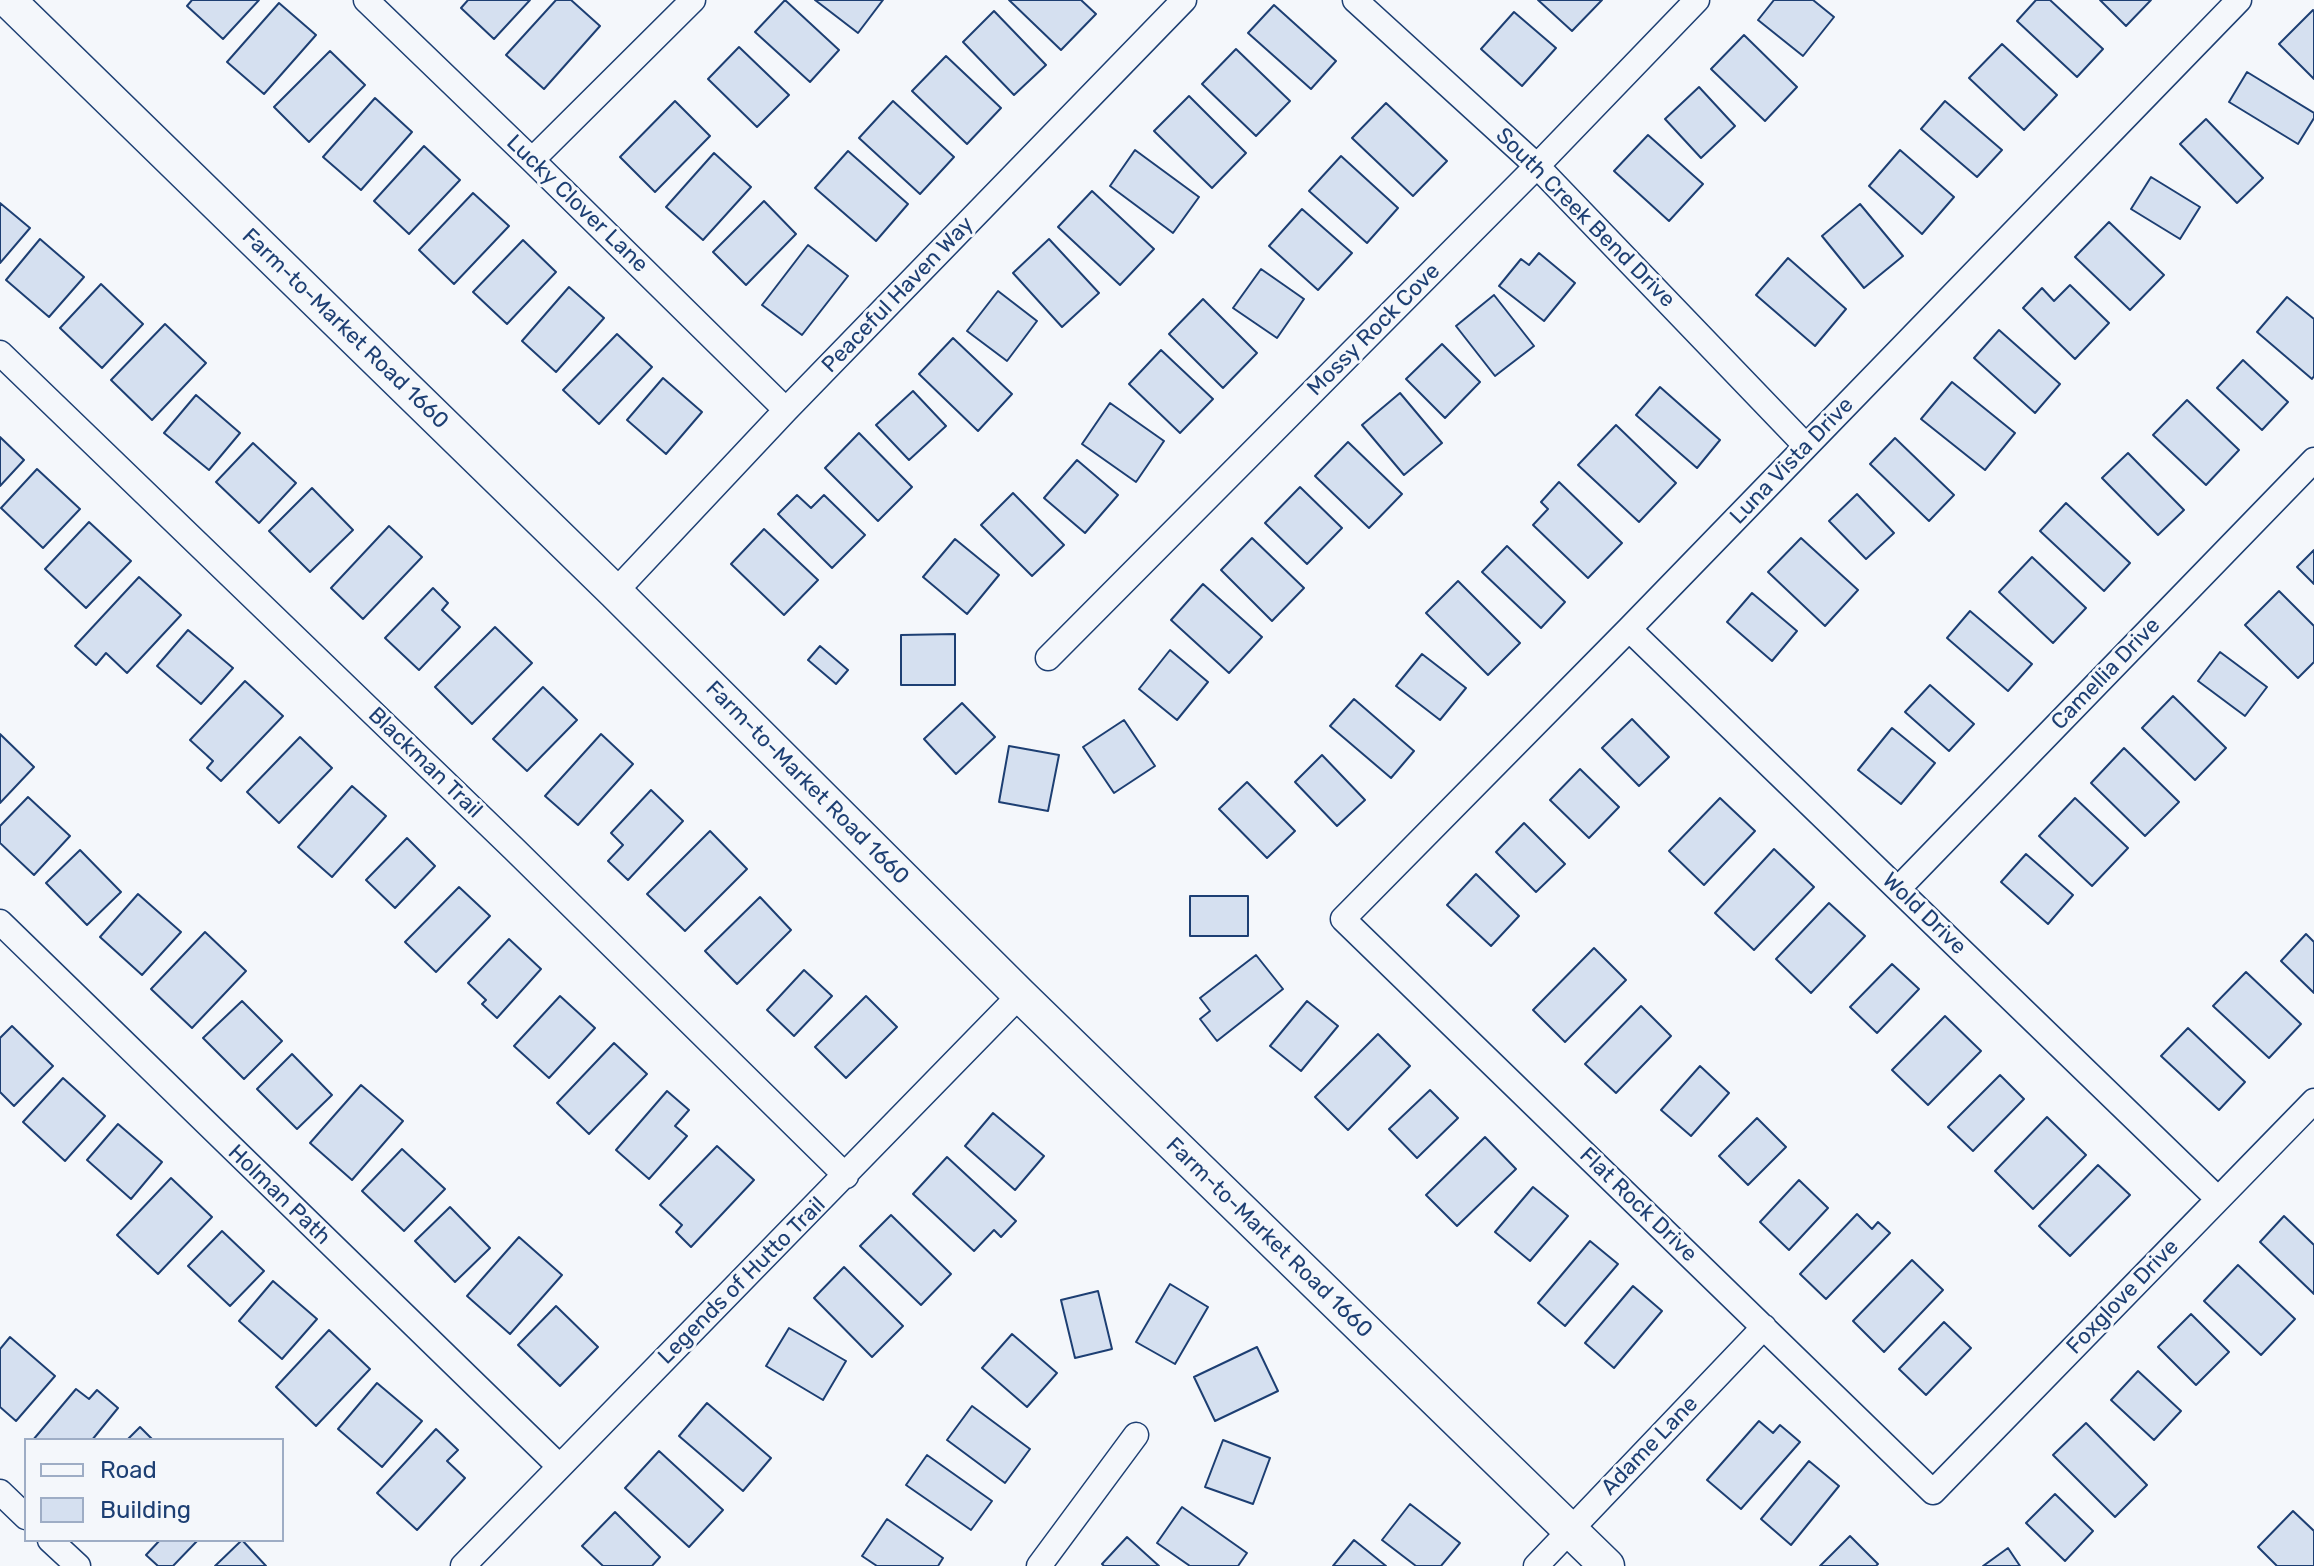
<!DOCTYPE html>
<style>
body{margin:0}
#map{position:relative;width:2314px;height:1566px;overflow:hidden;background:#f4f7fb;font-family:Rubik,sans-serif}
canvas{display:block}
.legend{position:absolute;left:24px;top:1438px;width:260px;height:104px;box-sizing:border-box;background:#f4f7fb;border:2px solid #9eadc5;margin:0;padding:10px 14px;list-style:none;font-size:24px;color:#1d3f73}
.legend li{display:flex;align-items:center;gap:16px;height:40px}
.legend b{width:40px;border:2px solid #9eadc5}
</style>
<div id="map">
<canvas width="2314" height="1566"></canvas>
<ul class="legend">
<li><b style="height:10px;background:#f4f7fb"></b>Road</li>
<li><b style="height:22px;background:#d5e0f0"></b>Building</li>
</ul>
</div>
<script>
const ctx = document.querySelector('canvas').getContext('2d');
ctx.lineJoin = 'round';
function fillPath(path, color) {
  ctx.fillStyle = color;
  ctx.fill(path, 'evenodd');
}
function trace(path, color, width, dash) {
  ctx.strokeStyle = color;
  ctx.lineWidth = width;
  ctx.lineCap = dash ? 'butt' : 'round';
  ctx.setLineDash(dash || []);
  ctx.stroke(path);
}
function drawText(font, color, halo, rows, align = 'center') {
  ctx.font = font + ' Rubik,sans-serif';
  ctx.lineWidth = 6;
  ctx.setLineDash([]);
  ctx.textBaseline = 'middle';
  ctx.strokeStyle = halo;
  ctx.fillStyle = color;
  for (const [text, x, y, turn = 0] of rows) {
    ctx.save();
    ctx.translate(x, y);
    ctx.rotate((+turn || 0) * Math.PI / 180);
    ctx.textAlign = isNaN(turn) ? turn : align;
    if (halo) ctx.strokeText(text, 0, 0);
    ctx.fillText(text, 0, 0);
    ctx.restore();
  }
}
const building = new Path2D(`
 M192,0H259L223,39L187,6Z
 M468,0H530L494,39L461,8Z
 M556,0H571L600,26L544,89L506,55Z
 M785,0L839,50L810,82L755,32Z
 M815,0H883L858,33Z
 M1009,0H1081L1096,14L1061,50Z
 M1538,0H1602L1572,31Z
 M1774,0H1813L1834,17L1803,56L1758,20Z
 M2036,0H2050L2103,49L2077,77L2017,21Z
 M2100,0H2151L2126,26Z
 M279,3L316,35L264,94L227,62Z
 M1274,5L1336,61L1311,89L1248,33Z
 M2313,10L2314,11V79L2279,44Z
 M994,11L1046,65L1014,95L963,42Z
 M1514,12L1556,48L1522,86L1481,49Z
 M1744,35L1797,87L1765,121L1711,69Z
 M2002,44L2057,95L2024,130L1969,78Z
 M739,47L789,95L757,127L708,79Z
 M1236,49L1290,101L1256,136L1202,84Z
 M330,51L365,85L309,142L274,107Z
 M946,56L1001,108L967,144L912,91Z
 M2247,72L2314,113V118L2298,144L2229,102Z
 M1699,87L1735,126L1701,158L1665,119Z
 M1189,96L1246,153L1212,188L1154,131Z
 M375,98L412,132L361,190L323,157Z
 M675,101L710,136L655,192L620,157Z
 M893,101L954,157L920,194L859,138Z
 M1945,101L2002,150L1977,177L1921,129Z
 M1386,103L1447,161L1413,196L1352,138Z
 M2206,119L2263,178L2237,203L2180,144Z
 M1648,135L1703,184L1669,221L1614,171Z
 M424,146L460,180L409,234L374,201Z
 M1135,150L1199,197L1173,233L1110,186Z
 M1900,150L1954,197L1922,234L1869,186Z
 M848,151L908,204L876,241L815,188Z
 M714,153L751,187L703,240L666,207Z
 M1341,156L1398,208L1367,243L1309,191Z
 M2151,177L2200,207L2180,239L2131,209Z
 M1092,191L1154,249L1120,285L1058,227Z
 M473,193L509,226L454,284L419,250Z
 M764,201L796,234L746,285L713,252Z
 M0,203L30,228L0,263Z
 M1860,204L1903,256L1864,288L1822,236Z
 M1302,209L1352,253L1318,290L1269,246Z
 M2109,222L2164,275L2130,310L2075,257Z
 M40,239L84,277L49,317L6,280Z
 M1049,239L1099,293L1062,327L1013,273Z
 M523,240L556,272L507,324L473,292Z
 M808,245L848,276L802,335L762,305Z
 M1539,253L1575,283L1544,321L1499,286L1521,259L1529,265Z
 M1788,258L1846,309L1815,346L1756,295Z
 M1261,269L1304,299L1277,338L1233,308Z
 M101,284L143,324L102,368L60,328Z
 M2070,285L2109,323L2075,359L2023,308L2042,288L2054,301Z
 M569,287L604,318L556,372L522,341Z
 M998,291L1037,321L1007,361L967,331Z
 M1494,295L1534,346L1495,376L1456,326Z
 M2287,297L2314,319V376L2312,379L2257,332Z
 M1203,299L1257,353L1223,388L1169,334Z
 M165,324L206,363L152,420L111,380Z
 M1999,330L2060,384L2035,413L1974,358Z
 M617,334L652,367L599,424L563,390Z
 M953,338L1012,394L978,431L919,374Z
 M1442,344L1480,382L1445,418L1406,379Z
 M1161,350L1213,399L1180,433L1129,384Z
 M2243,360L2288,402L2262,430L2217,388Z
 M663,378L702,412L666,454L627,420Z
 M1952,382L2015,433L1985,470L1921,419Z
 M1660,387L1720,440L1697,468L1636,415Z
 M913,391L946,426L909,460L876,425Z
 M1400,393L1442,443L1404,475L1362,425Z
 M196,395L240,433L209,470L164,433Z
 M2187,400L2239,450L2206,485L2153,435Z
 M1110,403L1164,441L1136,482L1082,444Z
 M1616,425L1676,483L1639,522L1578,465Z
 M859,433L912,487L878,521L825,468Z
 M0,437L24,460L0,486Z
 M1895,438L1954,495L1929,521L1870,464Z
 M1348,442L1402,494L1369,528L1315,476Z
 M253,443L296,483L259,523L216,482Z
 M2128,453L2184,510L2158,535L2102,478Z
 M1077,460L1118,495L1085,533L1044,498Z
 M37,469L80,509L43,548L1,508Z
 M1559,482L1622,543L1588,578L1533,525L1548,509L1541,502Z
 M1300,487L1342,528L1307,564L1265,523Z
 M312,488L353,530L310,572L269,531Z
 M1013,493L1064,545L1032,576L981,525Z
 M1857,494L1894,533L1866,559L1829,521Z
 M797,495L811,508L824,495L865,535L832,568L778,514Z
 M2066,503L2130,563L2104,591L2040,531Z
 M89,522L131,561L86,608L45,569Z
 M389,526L422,557L363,619L331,588Z
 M764,529L818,580L784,615L731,564Z
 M1252,538L1304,588L1272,621L1221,570Z
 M1801,538L1858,590L1825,626L1768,572Z
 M955,539L999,575L967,614L923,577Z
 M1507,546L1565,602L1541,628L1482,572Z
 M2314,550V584L2297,567Z
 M2032,557L2086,608L2053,643L1999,592Z
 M139,577L181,615L127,673L106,653L96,665L75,646Z
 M1458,581L1520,643L1488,675L1426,613Z
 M1203,584L1262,637L1229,673L1171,620Z
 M433,588L448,603L442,610L460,627L419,670L385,638Z
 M2279,591L2314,626V662L2298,678L2245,625Z
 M1752,593L1797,631L1772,661L1727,622Z
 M1970,611L2032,664L2008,691L1947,638Z
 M495,627L532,663L472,724L435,687Z
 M188,630L233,668L201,704L157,666Z
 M955,634V685H901V635Z
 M820,646L848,670L836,684L808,660Z
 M1170,650L1208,682L1177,720L1139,689Z
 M2220,652L2267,687L2245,716L2198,681Z
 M1422,654L1466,688L1440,720L1396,686Z
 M245,681L283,716L221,781L207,768L213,761L190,740Z
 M1930,685L1974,724L1949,751L1905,712Z
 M543,687L577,720L527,771L493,739Z
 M2173,696L2226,748L2195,780L2142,728Z
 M1354,699L1414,751L1391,778L1330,726Z
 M962,703L995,737L956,774L924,739Z
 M1632,719L1669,757L1639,786L1602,748Z
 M1124,720L1155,766L1114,793L1083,747Z
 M1892,728L1935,763L1901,804L1858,770Z
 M0,734L34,767L0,803Z
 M601,734L633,764L578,825L545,796Z
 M300,737L332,768L279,823L247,792Z
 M1009,746L1059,755L1048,811L999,802Z
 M2124,748L2179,802L2145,836L2091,783Z
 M1322,755L1365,800L1337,826L1295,782Z
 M1580,769L1619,807L1589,838L1550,800Z
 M1247,782L1295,831L1267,858L1219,809Z
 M352,786L386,816L332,877L298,847Z
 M651,790L683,821L628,880L608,861L623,845L611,833Z
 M28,797L70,836L34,875L0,843V826Z
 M1720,798L1755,831L1704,885L1669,851Z
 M2075,798L2128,848L2092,886L2039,836Z
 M1524,823L1565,864L1536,892L1496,852Z
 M710,831L747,869L685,931L647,894Z
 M407,838L435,866L395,908L366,880Z
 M1774,849L1814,887L1754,950L1715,913Z
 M80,850L121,892L87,925L46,883Z
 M2026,854L2073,895L2048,924L2001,882Z
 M1476,874L1519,916L1491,946L1447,905Z
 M459,887L490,916L436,972L405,942Z
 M138,894L181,932L142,975L100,937Z
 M1190,896H1248V936H1190Z
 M760,897L791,930L737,984L705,951Z
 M1829,903L1865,936L1811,993L1776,959Z
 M205,932L246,971L192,1028L151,989Z
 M2306,934L2314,942V993L2281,961Z
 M509,939L541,969L497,1018L482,1004L486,1000L468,983Z
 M1594,948L1626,980L1565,1042L1533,1010Z
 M1256,955L1283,989L1217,1041L1200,1019L1210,1011L1200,998Z
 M1892,964L1919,989L1877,1033L1850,1007Z
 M804,970L832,996L794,1036L767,1010Z
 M2246,972L2301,1024L2269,1058L2213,1006Z
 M560,996L595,1028L549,1078L514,1046Z
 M866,996L897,1027L846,1078L815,1047Z
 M242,1001L282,1041L244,1079L203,1038Z
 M1307,1001L1338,1026L1301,1071L1270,1046Z
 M1641,1006L1671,1036L1616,1093L1585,1064Z
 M1945,1016L1981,1051L1928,1105L1892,1070Z
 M12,1026L53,1066L14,1106L0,1092V1038Z
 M2188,1028L2245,1082L2219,1110L2161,1056Z
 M1378,1034L1410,1066L1348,1130L1315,1097Z
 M614,1043L647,1074L589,1134L557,1103Z
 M292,1054L332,1095L297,1129L257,1089Z
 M1700,1066L1729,1093L1691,1136L1661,1110Z
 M2000,1075L2024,1099L1973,1151L1948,1127Z
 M63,1078L105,1116L65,1161L23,1122Z
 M361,1085L403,1121L352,1180L310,1143Z
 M1430,1090L1458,1118L1417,1158L1389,1129Z
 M667,1091L689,1110L675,1126L687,1136L649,1179L616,1150Z
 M993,1113L1044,1156L1015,1190L965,1146Z
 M2047,1117L2086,1155L2033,1209L1995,1171Z
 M1757,1118L1786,1147L1748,1185L1719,1156Z
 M118,1124L162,1162L131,1199L87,1160Z
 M1485,1137L1516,1169L1457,1226L1426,1195Z
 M717,1146L754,1180L691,1247L676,1232L682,1225L660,1205Z
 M402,1149L445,1189L404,1231L362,1191Z
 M947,1157L1016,1221L1001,1237L994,1230L974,1251L913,1194Z
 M2098,1165L2130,1195L2070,1256L2039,1226Z
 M171,1178L212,1217L158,1274L117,1235Z
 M1799,1180L1828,1208L1789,1250L1760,1222Z
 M1533,1187L1568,1216L1530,1261L1495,1232Z
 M450,1207L490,1248L455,1282L415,1241Z
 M1857,1214L1872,1229L1878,1222L1890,1233L1826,1299L1800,1274Z
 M891,1215L951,1274L921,1305L860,1246Z
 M2284,1216L2314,1245V1294L2260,1242Z
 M222,1231L264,1271L230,1306L188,1266Z
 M519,1237L562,1275L510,1334L467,1296Z
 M1590,1241L1618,1264L1565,1326L1538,1303Z
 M1912,1260L1943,1290L1884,1352L1853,1321Z
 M2238,1265L2295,1319L2261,1355L2204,1301Z
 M844,1267L903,1326L872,1357L814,1298Z
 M273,1281L317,1319L282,1359L239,1321Z
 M1170,1284L1208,1307L1175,1364L1136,1342Z
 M1633,1286L1662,1311L1614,1368L1585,1343Z
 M1098,1291L1112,1349L1075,1358L1061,1300Z
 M556,1306L598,1347L560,1386L518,1345Z
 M2191,1314L2229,1352L2196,1385L2158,1347Z
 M1944,1322L1971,1348L1926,1395L1899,1369Z
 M789,1328L846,1361L823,1400L766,1366Z
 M329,1330L370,1369L316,1426L276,1387Z
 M1012,1334L1057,1373L1027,1407L982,1368Z
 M10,1337L55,1376L16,1421L0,1407V1349Z
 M1257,1347L1278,1391L1215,1421L1194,1377Z
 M2138,1371L2181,1411L2154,1440L2111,1400Z
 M377,1383L422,1421L382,1467L338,1429Z
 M76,1389L89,1399L97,1390L118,1408L92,1440H33Z
 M707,1403L771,1458L743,1491L679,1436Z
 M972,1406L1030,1449L1005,1483L947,1440Z
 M1759,1421L1773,1433L1780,1425L1800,1442L1741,1509L1707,1480Z
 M2086,1423L2147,1485L2115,1517L2053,1455Z
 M140,1427L153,1440H127Z
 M436,1429L458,1450L447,1461L465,1478L417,1530L377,1493Z
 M1223,1440L1270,1458L1253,1504L1205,1487Z
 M659,1451L723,1510L689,1547L625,1488Z
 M927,1455L992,1501L971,1530L906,1485Z
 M1809,1461L1839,1486L1791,1545L1761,1519Z
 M2055,1494L2093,1531L2065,1561L2026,1523Z
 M1410,1504L1460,1543L1441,1566H1416L1382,1540Z
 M1182,1507L1247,1553L1238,1566H1190L1157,1543Z
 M2293,1511L2314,1531V1566H2277L2258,1547Z
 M615,1512L660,1557L652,1566H603L582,1546Z
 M887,1519L943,1558L938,1566H877L862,1556Z
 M1850,1536L1878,1564L1876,1566H1820Z
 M1127,1537L1159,1566H1104L1102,1564Z
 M160,1540H198L173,1566H158L146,1555Z
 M242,1540L266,1566H215Z
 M1354,1540L1386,1566H1333Z
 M2008,1548L2020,1566H1983Z`);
fillPath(building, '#d5e0f0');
trace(building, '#1d3f73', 2);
const street = new Path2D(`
 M366,0L532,160L786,410
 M1355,0L1537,166L1806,446
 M2239,0L1629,629L1343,919L1933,1492L2314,1101
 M532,160L693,0
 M0,353L514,849L846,1176
 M615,592L786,410L1184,0
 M1629,629L2218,1199
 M1048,658L1537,166L1697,0
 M1898,889L2314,460
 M0,922L559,1466
 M0,1492L26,1517
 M50,1540L78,1566
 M463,1566L1020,995
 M1039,1566L1136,1435
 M1536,1566L1764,1327`);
const secondary = new Path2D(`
 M8,0L615,592L1020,995L1607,1566`);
trace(street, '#1d3f73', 27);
trace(secondary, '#1d3f73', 37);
trace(street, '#f4f7fb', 24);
trace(secondary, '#f4f7fb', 34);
drawText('22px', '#1d3f73', '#f4f7fb', [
 ["Lucky Clover Lane",577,204,44],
 ["South Creek Bend Drive",1585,218,45],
 ["Peaceful Haven Way",898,295,-46],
 ["Farm-to-Market Road 1660",345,329,44],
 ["Mossy Rock Cove",1374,330,-45],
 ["Luna Vista Drive",1792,461,-46],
 ["Camellia Drive",2106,674,-46],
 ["Blackman Trail",425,763,44],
 ["Farm-to-Market Road 1660",807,783,45],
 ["Wold Drive",1924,914,44],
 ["Holman Path",279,1195,44],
 ["Flat Rock Drive",1638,1205,44],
 ["Farm-to-Market Road 1660",1269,1238,44],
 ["Legends of Hutto Trail",742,1281,-45],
 ["Foxglove Drive",2123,1297,-46],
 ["Adame Lane",1650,1446,-46]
]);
</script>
